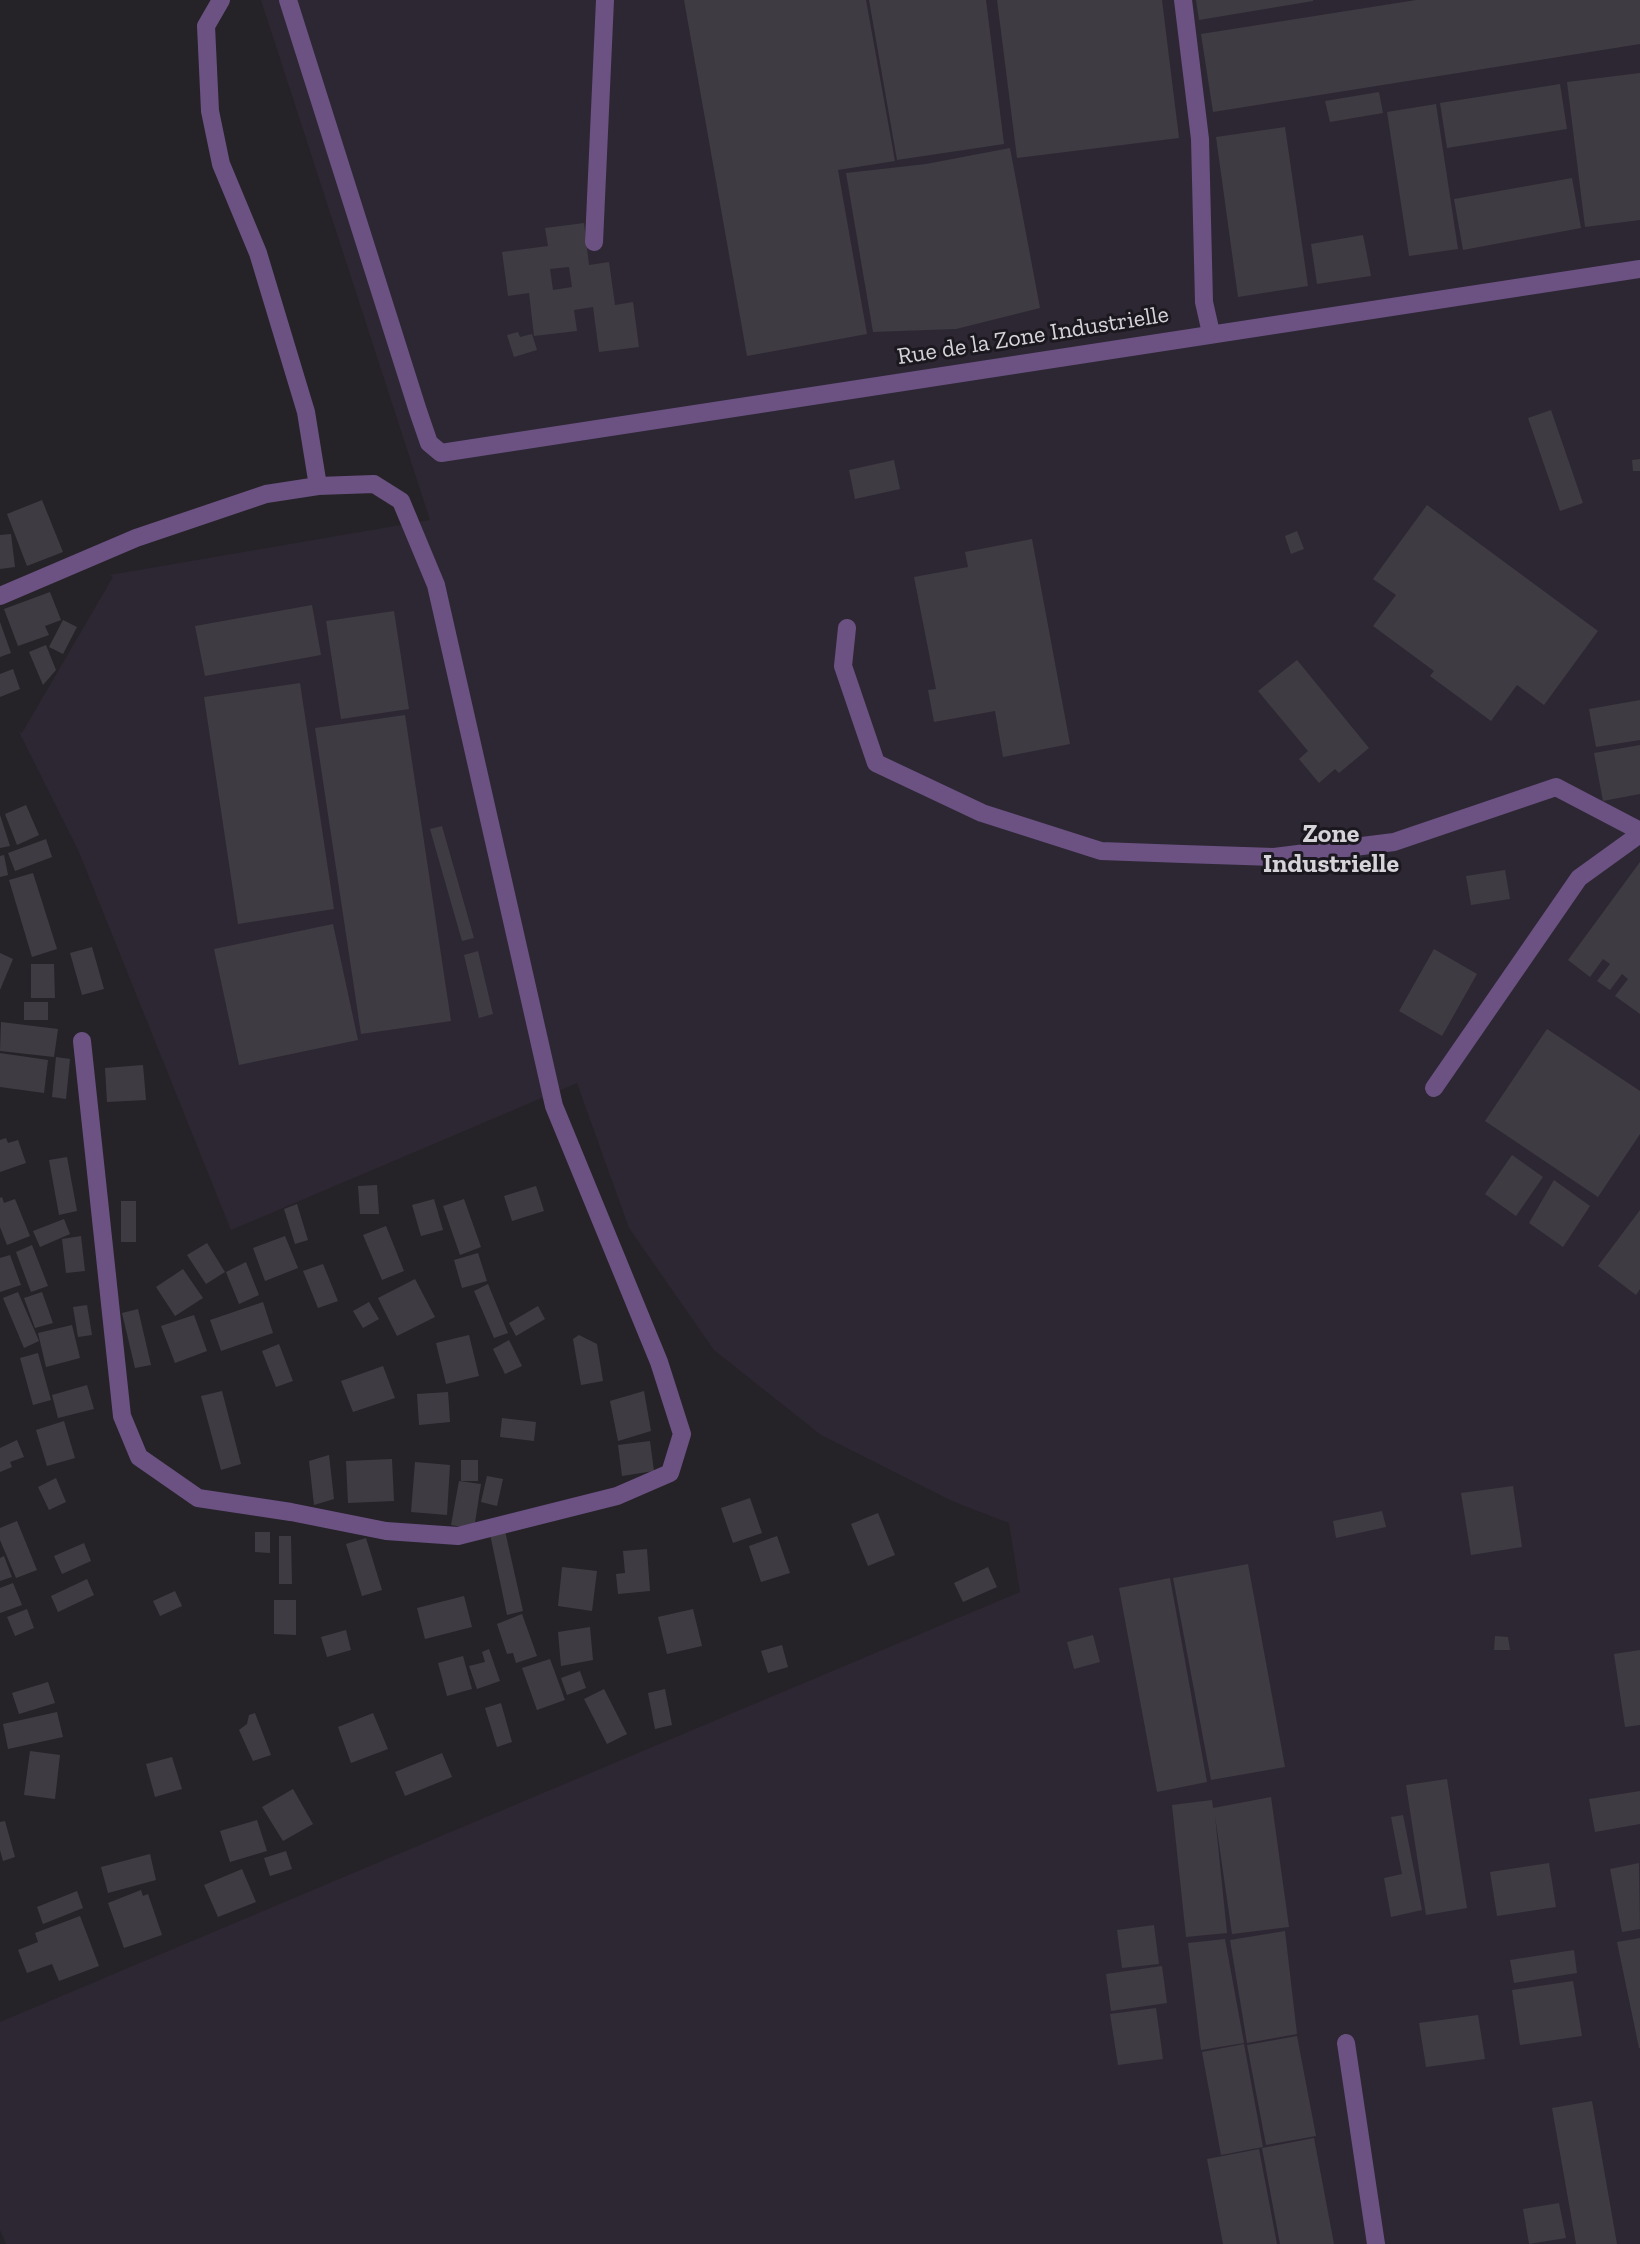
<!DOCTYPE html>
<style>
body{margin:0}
canvas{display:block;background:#252228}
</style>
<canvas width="1640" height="2244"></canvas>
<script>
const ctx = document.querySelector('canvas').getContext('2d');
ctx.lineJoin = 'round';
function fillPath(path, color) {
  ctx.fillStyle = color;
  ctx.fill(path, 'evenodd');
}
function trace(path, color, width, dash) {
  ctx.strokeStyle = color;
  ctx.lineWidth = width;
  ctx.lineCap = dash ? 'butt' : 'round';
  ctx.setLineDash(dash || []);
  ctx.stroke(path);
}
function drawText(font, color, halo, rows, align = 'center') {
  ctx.font = font + ' "Zilla Slab",serif';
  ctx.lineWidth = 6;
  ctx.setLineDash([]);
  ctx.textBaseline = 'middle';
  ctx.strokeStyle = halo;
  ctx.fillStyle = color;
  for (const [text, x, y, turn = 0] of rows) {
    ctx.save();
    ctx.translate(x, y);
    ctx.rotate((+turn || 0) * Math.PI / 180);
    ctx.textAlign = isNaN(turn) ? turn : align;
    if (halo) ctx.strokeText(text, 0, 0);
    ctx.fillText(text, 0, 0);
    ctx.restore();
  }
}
fillPath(new Path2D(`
 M261,0H1640V2244H6L0,2230V2022L1020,1592L1009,1523L952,1501L821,1435L714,1350L629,1228L577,1083L231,1230L79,852L19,732L22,733L113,577L110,575L430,520Z`), '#2d2733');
fillPath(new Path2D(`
 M684,0H866L895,161L838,170L867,334L747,356Z
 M869,0H986L1004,144L897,160Z
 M997,0H1162L1179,138L1017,158Z
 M1196,0H1313V1L1199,20Z
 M1416,0H1640V44L1213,112L1201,34Z
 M1640,73V220L1585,227L1567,82Z
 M1560,84L1567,129L1447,148L1440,103Z
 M1379,92L1383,113L1330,122L1325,101Z
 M1436,104L1458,249L1409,256L1387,112Z
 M1285,127L1308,286L1238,297L1216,137Z
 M1010,148L1040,308L956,329L873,332L846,173L926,164Z
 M1572,178L1581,228L1463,250L1454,199Z
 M584,223L589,265L609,262L615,305L633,302L639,347L599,352L593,307L574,310L577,331L534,336L529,293L508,296L502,252L548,246L545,228ZM569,267L572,287L553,290L550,269Z
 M1363,235L1371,276L1317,284L1311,244Z
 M518,332L520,337L532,334L537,350L514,357L507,335Z
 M1551,410L1583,503L1560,511L1528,418Z
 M1640,459V471H1633L1632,460Z
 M894,460L900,489L855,499L849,470Z
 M42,500L63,552L27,566L7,514Z
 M1427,505L1598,631L1544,705L1517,685L1491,721L1430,676L1434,671L1373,626L1396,595L1373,579Z
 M1297,531L1304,549L1291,554L1285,536Z
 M11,534L15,567L0,569V535Z
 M1032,539L1070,744L1003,757L995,711L934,722L928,690L936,689L914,577L968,567L965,552Z
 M50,592L61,620L45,626L49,635L18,646L4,609Z
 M312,605L321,655L205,676L195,626Z
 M394,611L409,709L341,719L326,621Z
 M63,620L77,627L63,654L49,647Z
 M0,622L11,653L0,657Z
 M46,645L56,670L43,685L29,652Z
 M1297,660L1369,748L1339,773L1335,769L1319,783L1299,759L1308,751L1258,691Z
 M13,669L20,689L0,697V674Z
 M300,683L334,909L238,924L204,697Z
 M1640,700V740L1596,747L1589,709Z
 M405,715L451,1021L361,1034L315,728Z
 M1640,745V794L1603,801L1594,753Z
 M26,805L39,835L17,845L5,814Z
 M0,815L10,846L0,848Z
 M442,826L474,938L462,941L430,829Z
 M46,839L52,857L15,871L8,853Z
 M4,855L8,875L0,877V856Z
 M1640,862V1014L1615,996L1628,979L1622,974L1610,990L1597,981L1610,964L1603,959L1590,977L1568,960Z
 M1505,870L1510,899L1471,905L1466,876Z
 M33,873L57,949L32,957L9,880Z
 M333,924L358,1040L239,1065L214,949Z
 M92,947L104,989L82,995L70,953Z
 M1434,949L1477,974L1442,1036L1399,1011Z
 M478,951L493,1014L479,1018L464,955Z
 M0,953L13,959L0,990Z
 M31,964H54L55,998H31Z
 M24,1002H48V1020H24Z
 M1,1022L58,1029L54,1057L0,1051Z
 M1547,1029L1640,1091V1134L1598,1197L1485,1121Z
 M0,1053L48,1060L44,1093L0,1087Z
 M56,1057L70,1059L66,1099L52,1097Z
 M143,1065L146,1100L107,1102L105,1068Z
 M6,1138L8,1143L18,1140L26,1163L0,1172V1140Z
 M1512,1155L1543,1177L1516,1216L1485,1194Z
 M67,1157L77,1211L59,1215L49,1160Z
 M1554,1180L1590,1206L1563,1247L1529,1223Z
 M377,1185L379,1214H360L358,1186Z
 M536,1186L544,1211L512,1221L504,1196Z
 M2,1197L4,1203L15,1199L30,1236L7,1245L0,1227V1198Z
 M434,1199L443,1230L421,1236L412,1205Z
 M464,1199L481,1247L460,1255L443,1206Z
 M121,1201H136V1242H121Z
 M297,1204L308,1240L295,1244L284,1209Z
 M1640,1210V1289L1636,1295L1598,1266Z
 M64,1219L70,1234L40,1247L33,1231Z
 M386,1226L404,1271L382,1280L363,1235Z
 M81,1236L85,1271L66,1273L62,1239Z
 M285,1236L298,1268L265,1281L253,1248Z
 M207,1243L225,1272L206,1284L187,1255Z
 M32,1245L48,1286L31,1292L16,1252Z
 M478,1253L487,1281L462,1288L454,1260Z
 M10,1255L21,1285L0,1292V1258Z
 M246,1262L259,1295L239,1304L226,1272Z
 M323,1264L338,1301L318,1308L303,1271Z
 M183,1269L203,1298L175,1316L156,1287Z
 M415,1279L435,1317L397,1336L378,1298Z
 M488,1284L508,1333L494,1338L474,1291Z
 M18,1292L39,1341L24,1348L3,1298Z
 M42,1292L53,1323L35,1328L24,1298Z
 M263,1302L273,1333L221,1351L210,1320Z
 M369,1302L379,1319L363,1328L353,1311Z
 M87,1305L92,1335L78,1337L73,1307Z
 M538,1306L545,1319L516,1336L509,1323Z
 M138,1309L151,1365L135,1368L122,1313Z
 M194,1315L207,1351L175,1363L161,1326Z
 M72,1325L80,1358L46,1367L38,1333Z
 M469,1335L479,1376L446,1384L436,1343Z
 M579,1335L597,1344L603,1381L581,1385L573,1339Z
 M509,1340L522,1366L505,1374L493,1349Z
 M279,1344L293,1381L276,1387L262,1351Z
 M38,1353L51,1400L33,1405L20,1358Z
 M383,1366L395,1398L353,1412L341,1381Z
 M87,1385L94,1409L58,1418L52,1395Z
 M222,1391L241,1464L221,1470L201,1396Z
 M644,1391L651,1431L618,1441L610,1401Z
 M448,1392L450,1422L419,1425L417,1394Z
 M502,1418L536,1422L534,1441L500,1437Z
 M64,1421L75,1458L47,1466L36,1430Z
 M17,1440L24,1457L10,1462L12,1467L0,1472V1448Z
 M650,1441L654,1471L622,1476L618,1445Z
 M329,1455L334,1499L314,1505L309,1461Z
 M392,1459L394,1501L348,1503L346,1461Z
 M461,1460H478V1481H461Z
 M415,1462L450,1465L447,1515L411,1512Z
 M487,1476L503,1479L497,1506L481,1502Z
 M56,1478L66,1502L49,1510L38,1487Z
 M459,1481L481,1484L474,1529L451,1525Z
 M1513,1486L1522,1547L1471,1555L1461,1493Z
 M750,1498L762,1533L733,1543L721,1508Z
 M1382,1511L1386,1527L1336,1538L1333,1521Z
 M878,1513L895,1555L868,1566L851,1524Z
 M17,1521L37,1570L16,1578L0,1540V1528Z
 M505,1531L523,1611L507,1615L490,1534Z
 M255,1532H270V1553L255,1552Z
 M279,1536H291L292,1584H279Z
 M777,1536L790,1573L761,1582L749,1546Z
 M366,1538L382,1590L362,1596L346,1544Z
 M84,1543L91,1561L62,1574L54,1556Z
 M647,1549L650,1591L618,1594L616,1574L625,1573L623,1551Z
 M4,1556L12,1577L0,1581V1558Z
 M1248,1564L1285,1767L1211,1780L1173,1578Z
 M562,1567L597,1571L592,1611L558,1606Z
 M988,1567L997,1587L963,1602L954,1583Z
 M1170,1578L1207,1782L1157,1792L1119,1588Z
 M87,1579L94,1595L58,1612L51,1596Z
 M13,1583L22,1605L0,1613V1588Z
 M175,1591L182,1606L160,1616L153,1601Z
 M464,1596L472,1627L425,1639L417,1608Z
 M274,1600H296V1635L274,1634Z
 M27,1609L34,1628L15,1636L7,1617Z
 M693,1609L702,1646L667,1654L658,1617Z
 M522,1614L537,1656L516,1663L513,1653L507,1654L497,1624Z
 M590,1627L593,1660L561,1666L558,1632Z
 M346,1630L351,1650L327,1657L321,1637Z
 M1093,1635L1100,1662L1074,1669L1067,1642Z
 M1495,1636L1508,1637L1510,1650H1494Z
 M782,1645L788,1667L768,1673L761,1651Z
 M489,1649L500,1681L477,1689L469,1666L485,1662L482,1652Z
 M1640,1650V1725L1625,1727L1614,1654Z
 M463,1656L472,1689L447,1696L438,1663Z
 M550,1659L565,1700L537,1710L522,1668Z
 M580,1671L586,1688L567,1695L561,1678Z
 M48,1682L55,1703L19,1714L12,1693Z
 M604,1689L627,1734L607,1744L584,1699Z
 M665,1689L672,1725L655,1729L648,1693Z
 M501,1703L512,1742L497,1747L485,1708Z
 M57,1712L63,1737L8,1749L3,1724Z
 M255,1713L271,1755L253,1761L239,1730L247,1724L249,1715Z
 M373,1713L388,1749L351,1763L338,1727Z
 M30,1751L60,1755L55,1799L24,1795Z
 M442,1753L452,1777L405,1796L395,1772Z
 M172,1757L182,1789L155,1797L146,1764Z
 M1447,1779L1467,1908L1426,1915L1406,1785Z
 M293,1789L313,1824L283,1841L262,1807Z
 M1640,1791V1824L1595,1832L1589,1799Z
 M1271,1797L1289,1927L1232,1934L1215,1816L1227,1933L1186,1937L1172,1805L1212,1800L1213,1808Z
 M1403,1815L1422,1910L1391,1917L1384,1878L1402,1874L1391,1817Z
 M257,1820L267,1851L230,1862L220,1831Z
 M5,1821L15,1857L3,1861L0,1850V1822Z
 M286,1851L292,1869L270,1876L264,1858Z
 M150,1854L156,1880L108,1893L101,1867Z
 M1549,1863L1556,1907L1497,1916L1490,1872Z
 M1639,1863L1640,1929L1622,1932L1610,1869Z
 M242,1869L256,1902L218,1917L204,1885Z
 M141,1890L143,1896L148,1894L162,1935L124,1948L108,1903Z
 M77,1891L83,1908L43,1924L37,1907Z
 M80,1916L99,1966L59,1981L52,1964L27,1973L18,1950L38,1942L35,1933Z
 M1154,1925L1159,1964L1122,1968L1117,1930Z
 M1285,1931L1297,2034L1247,2043L1230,1940Z
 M1640,1938V2048H1639L1617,1942Z
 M1225,1939L1244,2043L1201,2050L1188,1943Z
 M1574,1950L1577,1973L1514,1983L1510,1960Z
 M1162,1966L1167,2003L1111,2011L1106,1974Z
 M1573,1981L1582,2036L1520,2045L1512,1990Z
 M1156,2008L1163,2059L1118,2065L1110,2014Z
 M1478,2015L1485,2059L1426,2067L1419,2023Z
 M1297,2036L1316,2136L1266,2145L1247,2045Z
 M1244,2044L1263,2147L1221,2155L1202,2052Z
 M1592,2101L1617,2244H1576L1552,2108Z
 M1314,2138L1334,2244H1280L1262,2148Z
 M1259,2149L1277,2244H1223L1207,2159Z
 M1559,2203L1566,2238L1529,2244L1523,2209Z`), '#3e3b42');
trace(new Path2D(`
 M221,0L206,26L210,111L221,164L258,253L306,412L318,486
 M288,0L418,411L429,443L441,453L1640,269
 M1183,0L1200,139L1204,302L1211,333
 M594,242L605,0
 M0,596L136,538L266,494L318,486L374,484L401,501L436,585L554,1106L659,1362L682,1434L670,1473L617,1496L458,1536L386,1531L291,1512L198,1498L139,1457L122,1416L82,1041
 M847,628L843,666L876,763L982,813L1101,851L1183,854L1274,857L1394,842L1556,787L1640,831
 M1434,1088L1579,878L1640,834
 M1346,2043L1376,2244`), '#6b5283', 18);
drawText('24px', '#d6d4d9', '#1b181f', [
 ["Rue de la Zone Industrielle",1033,336,-9]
]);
drawText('bold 26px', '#d6d4d9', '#1b181f', [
 ["Zone",1331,835],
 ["Industrielle",1331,865]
]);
</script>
